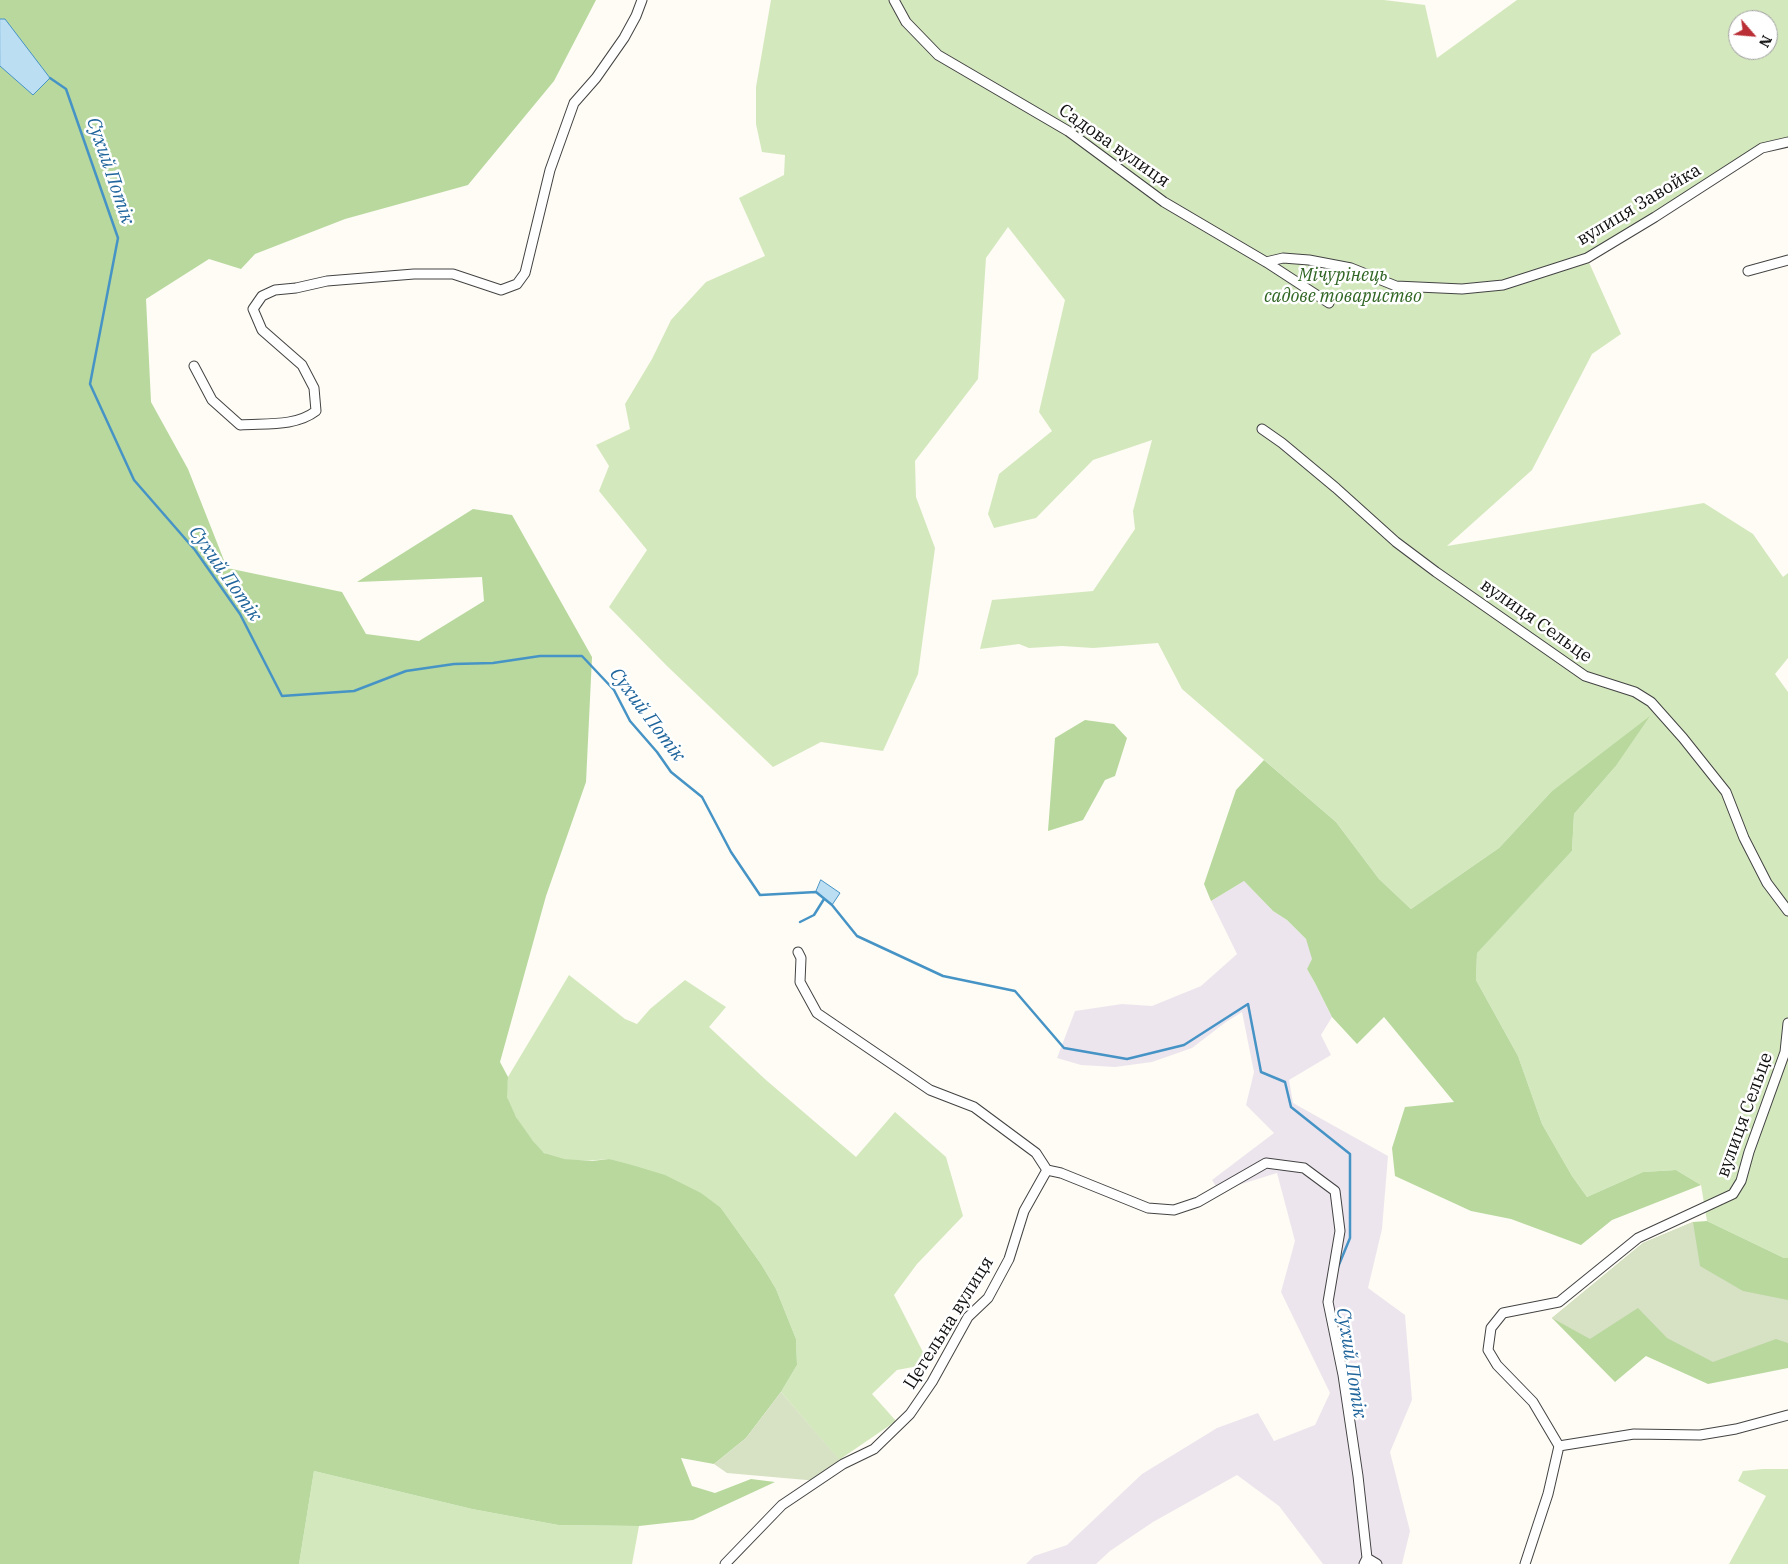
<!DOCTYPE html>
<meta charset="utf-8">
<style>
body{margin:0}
#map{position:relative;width:1788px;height:1564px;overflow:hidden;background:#fefcf4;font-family:"IBM Plex Serif",serif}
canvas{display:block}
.north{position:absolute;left:1728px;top:10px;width:50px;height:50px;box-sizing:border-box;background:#fff;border:1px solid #9f9f9f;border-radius:50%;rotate:117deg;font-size:14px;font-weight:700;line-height:20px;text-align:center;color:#101010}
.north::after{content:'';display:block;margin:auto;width:18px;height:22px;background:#ba2e35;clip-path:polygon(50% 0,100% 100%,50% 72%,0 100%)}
</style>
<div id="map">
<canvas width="1788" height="1564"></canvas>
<div class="north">N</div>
</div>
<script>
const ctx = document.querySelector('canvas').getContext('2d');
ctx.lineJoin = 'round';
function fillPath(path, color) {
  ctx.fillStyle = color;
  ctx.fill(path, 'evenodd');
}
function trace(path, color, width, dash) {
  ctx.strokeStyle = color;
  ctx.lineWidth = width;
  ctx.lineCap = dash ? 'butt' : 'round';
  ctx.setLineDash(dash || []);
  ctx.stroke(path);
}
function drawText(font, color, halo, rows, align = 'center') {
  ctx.font = font + ' "IBM Plex Serif",serif';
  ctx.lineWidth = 5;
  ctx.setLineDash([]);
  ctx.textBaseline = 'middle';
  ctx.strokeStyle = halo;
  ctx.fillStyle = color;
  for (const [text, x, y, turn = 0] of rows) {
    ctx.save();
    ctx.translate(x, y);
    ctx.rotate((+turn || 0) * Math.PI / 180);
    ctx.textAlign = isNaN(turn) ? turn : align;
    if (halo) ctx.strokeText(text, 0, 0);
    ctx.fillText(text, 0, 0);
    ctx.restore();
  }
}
fillPath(new Path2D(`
 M1244,881L1273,911L1287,920L1306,939L1313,959L1307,969L1315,983L1332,1017L1321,1035L1331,1055L1289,1080L1293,1103L1388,1156L1382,1229L1368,1288L1405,1315L1412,1400L1390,1452L1410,1531L1402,1564H1323L1279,1506L1237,1475L1153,1522L1110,1551L1096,1564H1026L1034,1556L1067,1545L1142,1474L1217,1428L1258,1413L1274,1441L1315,1425L1330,1393L1281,1292L1295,1241L1277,1173L1219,1191L1212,1180L1274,1133L1246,1105L1254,1072L1242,1012L1226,1022L1192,1048L1152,1062L1115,1067L1081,1065L1057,1058L1075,1011L1122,1004L1152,1006L1201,986L1237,954L1211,901Z`), '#ede5ee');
fillPath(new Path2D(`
 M771,0H1384L1425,5L1437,58L1517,0H1788V142L1762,148L1587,258L1621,334L1592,354L1532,470L1447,546L1704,503L1753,534L1783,577L1788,573V658L1775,674L1788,692V1258H1784L1707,1221L1701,1185L1676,1170L1643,1172L1587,1197L1572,1176L1542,1124L1518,1056L1476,980L1477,952L1572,851L1574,814L1615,767L1551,792L1499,848L1411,909L1379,879L1336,822L1182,689L1158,643L1093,648L1062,646L1029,648L1019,644L980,649L992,600L1093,591L1135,529L1133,511L1152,440L1093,460L1036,518L994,528L988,514L999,474L1052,431L1039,412L1065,300L1008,227L986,258L978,379L915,461L916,497L935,548L918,674L883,751L821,742L773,767L667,666L609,607L647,550L599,491L609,466L596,445L630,429L625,404L652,359L671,320L706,282L765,256L739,198L784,175L785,155L762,152L756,124V87ZM1738,20H1768V50H1738Z
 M569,975L625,1019L637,1024L650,1009L685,980L726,1007L709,1027L766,1080L856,1157L895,1112L946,1157L963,1216L917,1264L894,1295L929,1364L897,1370L872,1394L896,1421L839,1460L781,1392L797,1365L796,1339L776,1289L761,1264L721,1208L609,1159C591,1161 558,1163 543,1152C533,1144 509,1110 507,1097C506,1091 508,1083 508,1077Z
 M1763,1469H1788V1564H1729L1766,1496L1738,1481L1743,1471Z
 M314,1471L472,1509L558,1525L639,1526L632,1564H299Z`), '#d4e8be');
fillPath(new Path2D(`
 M0,0H596L554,81L468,185L345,219L255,254L241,269L209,259L146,299L151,402L188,469L227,568L342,592L366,634L419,641L484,601L482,577L357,582L473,509L512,515L592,657L586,782L546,896L500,1062L508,1077L507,1097L516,1117L533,1141L544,1153L564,1159L592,1161L609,1159L632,1165L665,1175L701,1193L721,1208L761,1264L776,1289L796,1339L797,1365L781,1392L746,1438L714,1464L681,1458L692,1486L715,1493L751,1479L775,1482L693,1520L639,1526L558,1525L472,1509L314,1471L299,1564H0Z
 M1650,716L1615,767L1574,814L1572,851L1477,953L1476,980L1518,1056L1542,1124L1572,1176L1587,1197L1643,1172L1676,1170L1701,1185L1612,1220L1581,1245L1511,1219L1471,1211L1395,1176L1392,1148L1405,1107L1454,1102L1384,1017L1357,1044L1332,1017L1315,983L1307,969L1312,959L1306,939L1287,920L1273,911L1244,881L1211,901L1204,884L1236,790L1264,760L1336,822L1379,879L1411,909L1499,848L1551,792Z
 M1085,720L1114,724L1127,738L1115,776L1105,780L1083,820L1048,831L1055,738Z
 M1707,1221L1784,1258H1788V1368L1708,1384L1646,1356L1615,1382L1552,1318L1643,1243L1693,1222Z`), '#b8d89e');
fillPath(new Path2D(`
 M1693,1222L1700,1266L1743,1291L1788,1300V1343L1776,1339L1713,1362L1667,1338L1638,1308L1590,1339L1552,1318L1643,1243Z
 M781,1392L843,1464L818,1481L727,1473L714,1464L746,1438Z`), '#d7e1c4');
const water = new Path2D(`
 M0,19H5L50,78L33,95L0,66Z
 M821,880L840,893L832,905L816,892Z`);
fillPath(water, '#bbdef3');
trace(water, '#4693c6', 1);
trace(new Path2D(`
 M50,78L66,89L118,238L90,384L134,480L195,550L240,614L282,696L354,691L406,671L454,664L493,663L540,656H582L614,690L630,721L657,752L671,772L702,797L731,852L760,895L816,892L832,905L857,936L943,976L1015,991L1064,1048L1127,1059L1184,1045L1248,1004L1261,1072L1285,1082L1291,1107L1350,1154V1238L1338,1267
 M800,922L814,915L824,899`), '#4693c6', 2.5);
const street = new Path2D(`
 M894,0L906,22L938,55L1068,131L1164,202L1266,262L1329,303
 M1266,262L1283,258L1309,260L1351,268L1396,286L1462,289L1503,285L1587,258L1655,217L1762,148L1788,142
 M1748,271L1788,260
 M194,366L212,400L240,425C265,423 295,427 316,411L314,388L302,365L262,330L253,309L262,296L275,290L296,288L327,281L414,274H453L501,290L517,284L525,273L550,170L574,103L596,78L624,38L636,16L642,0
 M1262,429L1282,443L1336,488L1396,542L1436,572L1585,676L1635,692L1651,702L1683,738L1726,792L1744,838L1767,883L1788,911
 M798,952L801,958L800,982L817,1013L930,1090L974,1107L1036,1153L1047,1170
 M1047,1170L1061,1173L1148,1208L1174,1210L1198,1202L1266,1163L1304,1168L1335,1191L1340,1231L1328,1302L1343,1375L1358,1476L1367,1558L1364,1564
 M1559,1446L1634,1434L1700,1435L1736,1429L1788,1415
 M1367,1558L1377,1564
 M725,1564L782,1505L843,1464L874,1449L910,1414L932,1382L968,1317L988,1298L1009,1259L1024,1211L1047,1170
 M1525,1564L1548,1494L1559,1446L1533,1402L1497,1365L1488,1350L1491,1328L1503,1313L1559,1302L1638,1238L1733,1194L1741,1181L1749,1152L1785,1052L1788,1023`);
trace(street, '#434343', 11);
trace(street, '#fff', 9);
drawText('18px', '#101010', '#fff', [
 ["Садова вулиця",1114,146,35],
 ["вулиця Завойка",1639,205,-31],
 ["вулиця Сельце",1536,621,35],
 ["вулиця Сельце",1745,1115,-70],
 ["Цегельна вулиця",949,1323,-58]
]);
drawText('italic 18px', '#306523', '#fff', [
 ["Мічурінець",1343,276],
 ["садове товариство",1343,297]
]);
drawText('italic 19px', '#1f659c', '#fff', [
 ["Сухий Потік",110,171,71],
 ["Сухий Потік",225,574,55],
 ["Сухий Потік",647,715,53],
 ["Сухий Потік",1351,1363,81]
]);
</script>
